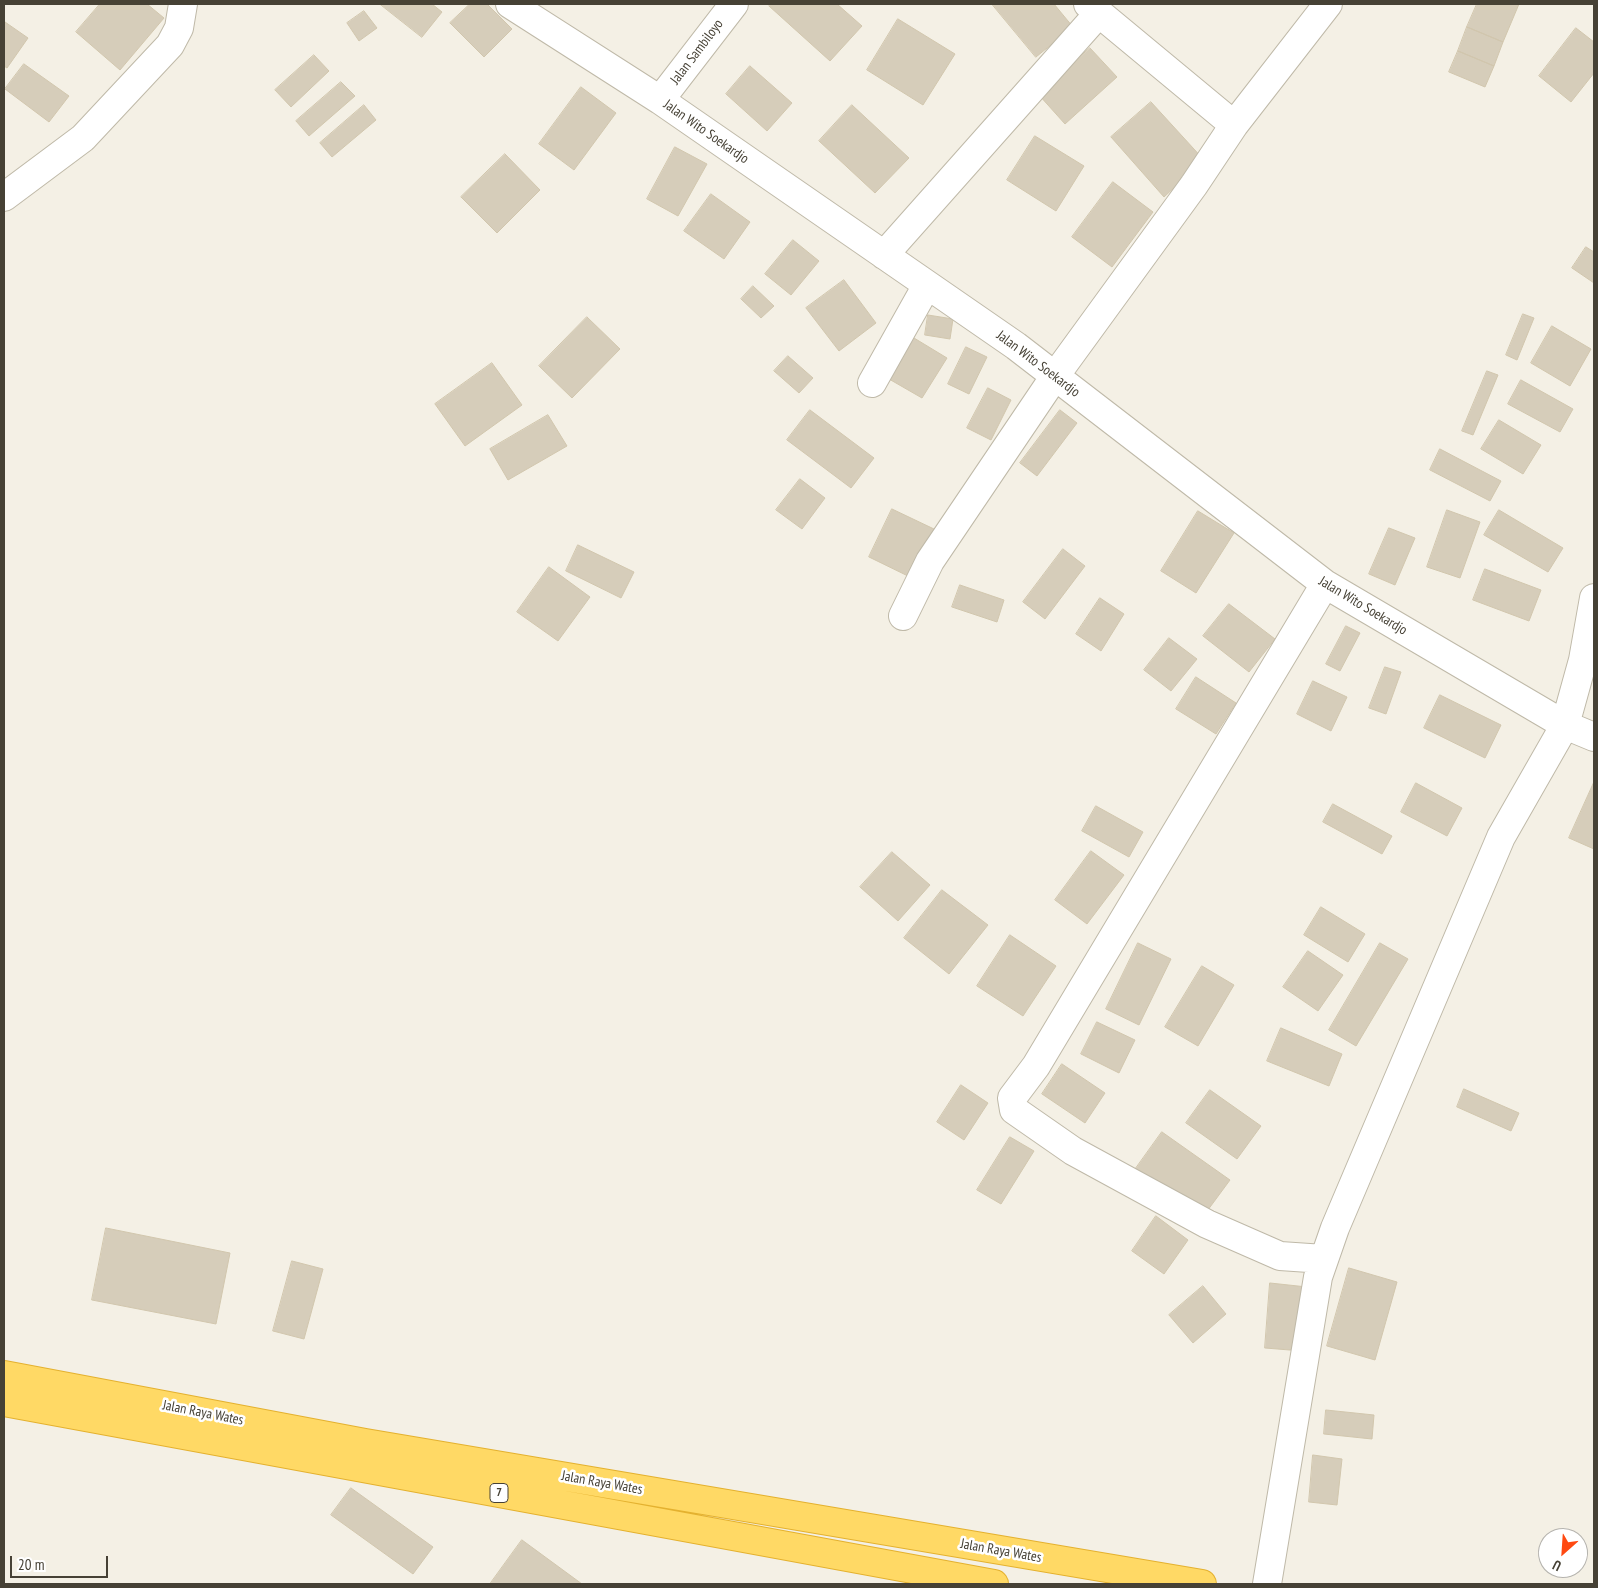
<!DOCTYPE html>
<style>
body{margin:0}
#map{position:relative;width:1598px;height:1588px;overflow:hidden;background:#f4f0e5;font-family:"PT Sans Narrow",sans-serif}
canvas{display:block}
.frame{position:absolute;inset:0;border:5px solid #464135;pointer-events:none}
.north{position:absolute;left:1538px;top:1528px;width:50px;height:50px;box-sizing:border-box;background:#fff;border:1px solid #b5b3ae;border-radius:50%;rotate:206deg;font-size:14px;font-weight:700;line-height:20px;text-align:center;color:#464135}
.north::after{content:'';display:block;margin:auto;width:18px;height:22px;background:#ff4911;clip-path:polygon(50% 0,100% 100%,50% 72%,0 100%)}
.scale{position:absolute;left:10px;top:1556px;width:98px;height:22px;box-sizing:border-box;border:2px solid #464135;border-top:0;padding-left:6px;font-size:15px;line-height:18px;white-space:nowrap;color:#464135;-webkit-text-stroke:4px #fff;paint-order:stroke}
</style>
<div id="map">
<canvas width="1598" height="1588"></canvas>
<div class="frame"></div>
<div class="north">U</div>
<div class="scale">20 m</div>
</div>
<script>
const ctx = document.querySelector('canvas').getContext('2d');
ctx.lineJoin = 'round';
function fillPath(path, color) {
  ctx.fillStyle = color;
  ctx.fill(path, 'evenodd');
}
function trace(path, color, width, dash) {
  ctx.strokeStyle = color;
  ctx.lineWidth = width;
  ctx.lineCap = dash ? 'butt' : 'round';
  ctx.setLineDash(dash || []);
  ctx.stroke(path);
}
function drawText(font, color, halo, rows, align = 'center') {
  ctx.font = font + ' "PT Sans Narrow",sans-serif';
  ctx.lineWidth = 5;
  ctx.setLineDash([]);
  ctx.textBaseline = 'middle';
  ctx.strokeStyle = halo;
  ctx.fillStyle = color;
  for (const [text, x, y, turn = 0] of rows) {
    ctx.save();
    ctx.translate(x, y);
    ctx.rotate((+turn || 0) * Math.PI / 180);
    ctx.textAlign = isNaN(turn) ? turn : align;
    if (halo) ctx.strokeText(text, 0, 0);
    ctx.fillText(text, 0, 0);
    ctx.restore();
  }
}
const building = new Path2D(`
 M100,4H147L164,18L120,70L76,32Z
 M380,4H432L442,12L422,37Z
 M470,4H487L512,29L484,57L450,23Z
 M771,4H837L862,26L830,61L769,6Z
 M992,4H1054L1073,27L1036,57Z
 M1477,4H1519L1503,42L1467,27Z
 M364,11L377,28L359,41L347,23Z
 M898,19L955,54L923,105L867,70Z
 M5,22L28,38L7,68L4,66Z
 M1467,27L1503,42L1494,66L1458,51Z
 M1576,28L1594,42V73L1571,102L1539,76Z
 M1090,48L1117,77L1065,124L1039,95Z
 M1458,51L1494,66L1485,87L1449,72Z
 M314,55L329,71L291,107L275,90Z
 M24,64L69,96L49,122L5,89Z
 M750,66L792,103L767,131L726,94Z
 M341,82L355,96L309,136L296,121Z
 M581,87L616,113L574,170L539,144Z
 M1151,102L1204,160L1164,197L1111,137Z
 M364,105L376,120L332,157L320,143Z
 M852,105L909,158L875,193L819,141Z
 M1035,136L1084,166L1056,211L1007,180Z
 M675,147L707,164L678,216L647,199Z
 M505,154L540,190L497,233L461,197Z
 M1113,182L1153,212L1112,267L1072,237Z
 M711,194L750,222L724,259L684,231Z
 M793,240L819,261L791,295L765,274Z
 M1586,247L1594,252V283L1572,268Z
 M844,280L876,323L839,351L806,308Z
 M753,286L774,306L761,318L741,299Z
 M1523,314L1534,318L1517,360L1506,355Z
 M928,315L953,319L950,339L925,335Z
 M587,317L620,349L572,398L539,366Z
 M1552,326L1591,349L1570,386L1531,363Z
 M914,338L947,358L922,398L889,379Z
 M966,347L987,357L969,394L948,384Z
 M788,356L813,378L799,393L774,371Z
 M492,363L522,405L465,446L435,404Z
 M1487,371L1498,375L1473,435L1462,431Z
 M1521,380L1573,409L1560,432L1508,404Z
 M988,388L1011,400L991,440L967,428Z
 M810,410L874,458L851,488L787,440Z
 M1060,410L1077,423L1037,476L1020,463Z
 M548,415L567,446L508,480L490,449Z
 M1499,420L1541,445L1523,474L1481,449Z
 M1440,449L1501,481L1490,501L1430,470Z
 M800,479L825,498L802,529L776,510Z
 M892,509L934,529L910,577L869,557Z
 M1447,510L1480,522L1460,578L1427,567Z
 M1499,510L1563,548L1548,572L1484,535Z
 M1198,511L1234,533L1196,593L1161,571Z
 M1389,528L1415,538L1395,585L1369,574Z
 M578,545L634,572L621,598L566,571Z
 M1063,549L1085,566L1045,619L1023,602Z
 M549,567L590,597L558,641L517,612Z
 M1485,569L1541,590L1529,621L1473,600Z
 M960,585L1004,600L997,622L952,607Z
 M1100,598L1124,614L1101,651L1076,634Z
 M1229,604L1275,639L1249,672L1203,636Z
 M1346,626L1360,633L1340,671L1326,664Z
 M1169,638L1197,659L1171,691L1144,670Z
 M1385,667L1401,672L1386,714L1369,708Z
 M1196,677L1236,703L1216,734L1176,709Z
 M1313,681L1347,697L1331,731L1297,714Z
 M1440,695L1501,725L1485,758L1424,728Z
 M1594,782V849L1569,838Z
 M1416,783L1462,808L1447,836L1401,812Z
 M1333,804L1392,836L1382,854L1323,822Z
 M1096,806L1143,832L1129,857L1082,831Z
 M1091,851L1124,875L1087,924L1055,900Z
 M892,852L930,885L898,921L860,887Z
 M942,890L988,925L949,974L904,938Z
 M1321,907L1365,934L1348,962L1304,935Z
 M1010,935L1056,966L1023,1016L977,986Z
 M1138,943L1171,959L1139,1025L1106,1009Z
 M1380,943L1408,959L1356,1046L1329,1030Z
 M1308,951L1343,975L1318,1011L1283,987Z
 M1202,966L1234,985L1198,1046L1165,1027Z
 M1097,1022L1135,1040L1119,1073L1081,1054Z
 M1281,1028L1342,1054L1329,1086L1267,1061Z
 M1062,1064L1105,1093L1085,1123L1042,1094Z
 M961,1085L988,1103L964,1140L937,1122Z
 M1464,1089L1519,1113L1511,1131L1457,1107Z
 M1210,1090L1261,1126L1237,1159L1186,1123Z
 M1162,1132L1230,1180L1202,1218L1134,1171Z
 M1010,1137L1034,1151L1001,1204L977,1190Z
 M1156,1216L1188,1240L1164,1274L1132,1251Z
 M106,1228L230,1253L216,1324L92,1300Z
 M292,1261L323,1269L304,1339L273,1331Z
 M1349,1268L1397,1282L1375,1360L1327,1346Z
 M1270,1283L1307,1287L1302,1351L1265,1348Z
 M1203,1286L1226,1314L1193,1343L1169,1315Z
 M1326,1410L1374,1415L1372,1439L1324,1434Z
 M1313,1455L1342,1459L1337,1505L1309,1502Z
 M351,1488L433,1547L413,1574L331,1515Z
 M522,1540L582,1584H490Z`);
fillPath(building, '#d6cdba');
trace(building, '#d1c6ad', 1);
const street = new Path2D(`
 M510,4L660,100L1016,346L1325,584L1565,725L1594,737
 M1088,4L1234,125
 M660,100L734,4
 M4,197L83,138L170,45L179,28L183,4
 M884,255L1099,13
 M872,383L927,285
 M903,616L930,561L1055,376L1194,185L1234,125L1328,4
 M1324,1259L1280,1256L1207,1224L1073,1151L1014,1110L1012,1098L1036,1066L1325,584
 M1267,1584L1318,1277L1335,1228L1501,837L1565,725L1583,660L1594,598`);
const highway = new Path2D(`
 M4,1375L365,1443L1202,1584
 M4,1402L994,1584`);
trace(street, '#bfb9a8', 30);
trace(highway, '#e4b12f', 30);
trace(street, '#fff', 28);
trace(highway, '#ffd965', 28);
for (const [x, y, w] of [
 [499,1493,18]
]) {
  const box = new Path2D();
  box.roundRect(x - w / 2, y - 9.5, w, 19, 4);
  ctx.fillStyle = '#fff';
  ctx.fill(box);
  trace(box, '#464135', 1);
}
drawText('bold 12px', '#464135', null, [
 ["7",499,1493]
]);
drawText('14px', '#464135', '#fff', [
 ["Jalan Sambiloyo",697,52,-53],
 ["Jalan Wito Soekardjo",706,132,35],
 ["Jalan Wito Soekardjo",1038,364,37],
 ["Jalan Wito Soekardjo",1363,606,31],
 ["Jalan Raya Wates",203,1413,11],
 ["Jalan Raya Wates",602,1483,10],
 ["Jalan Raya Wates",1001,1551,10]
]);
</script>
